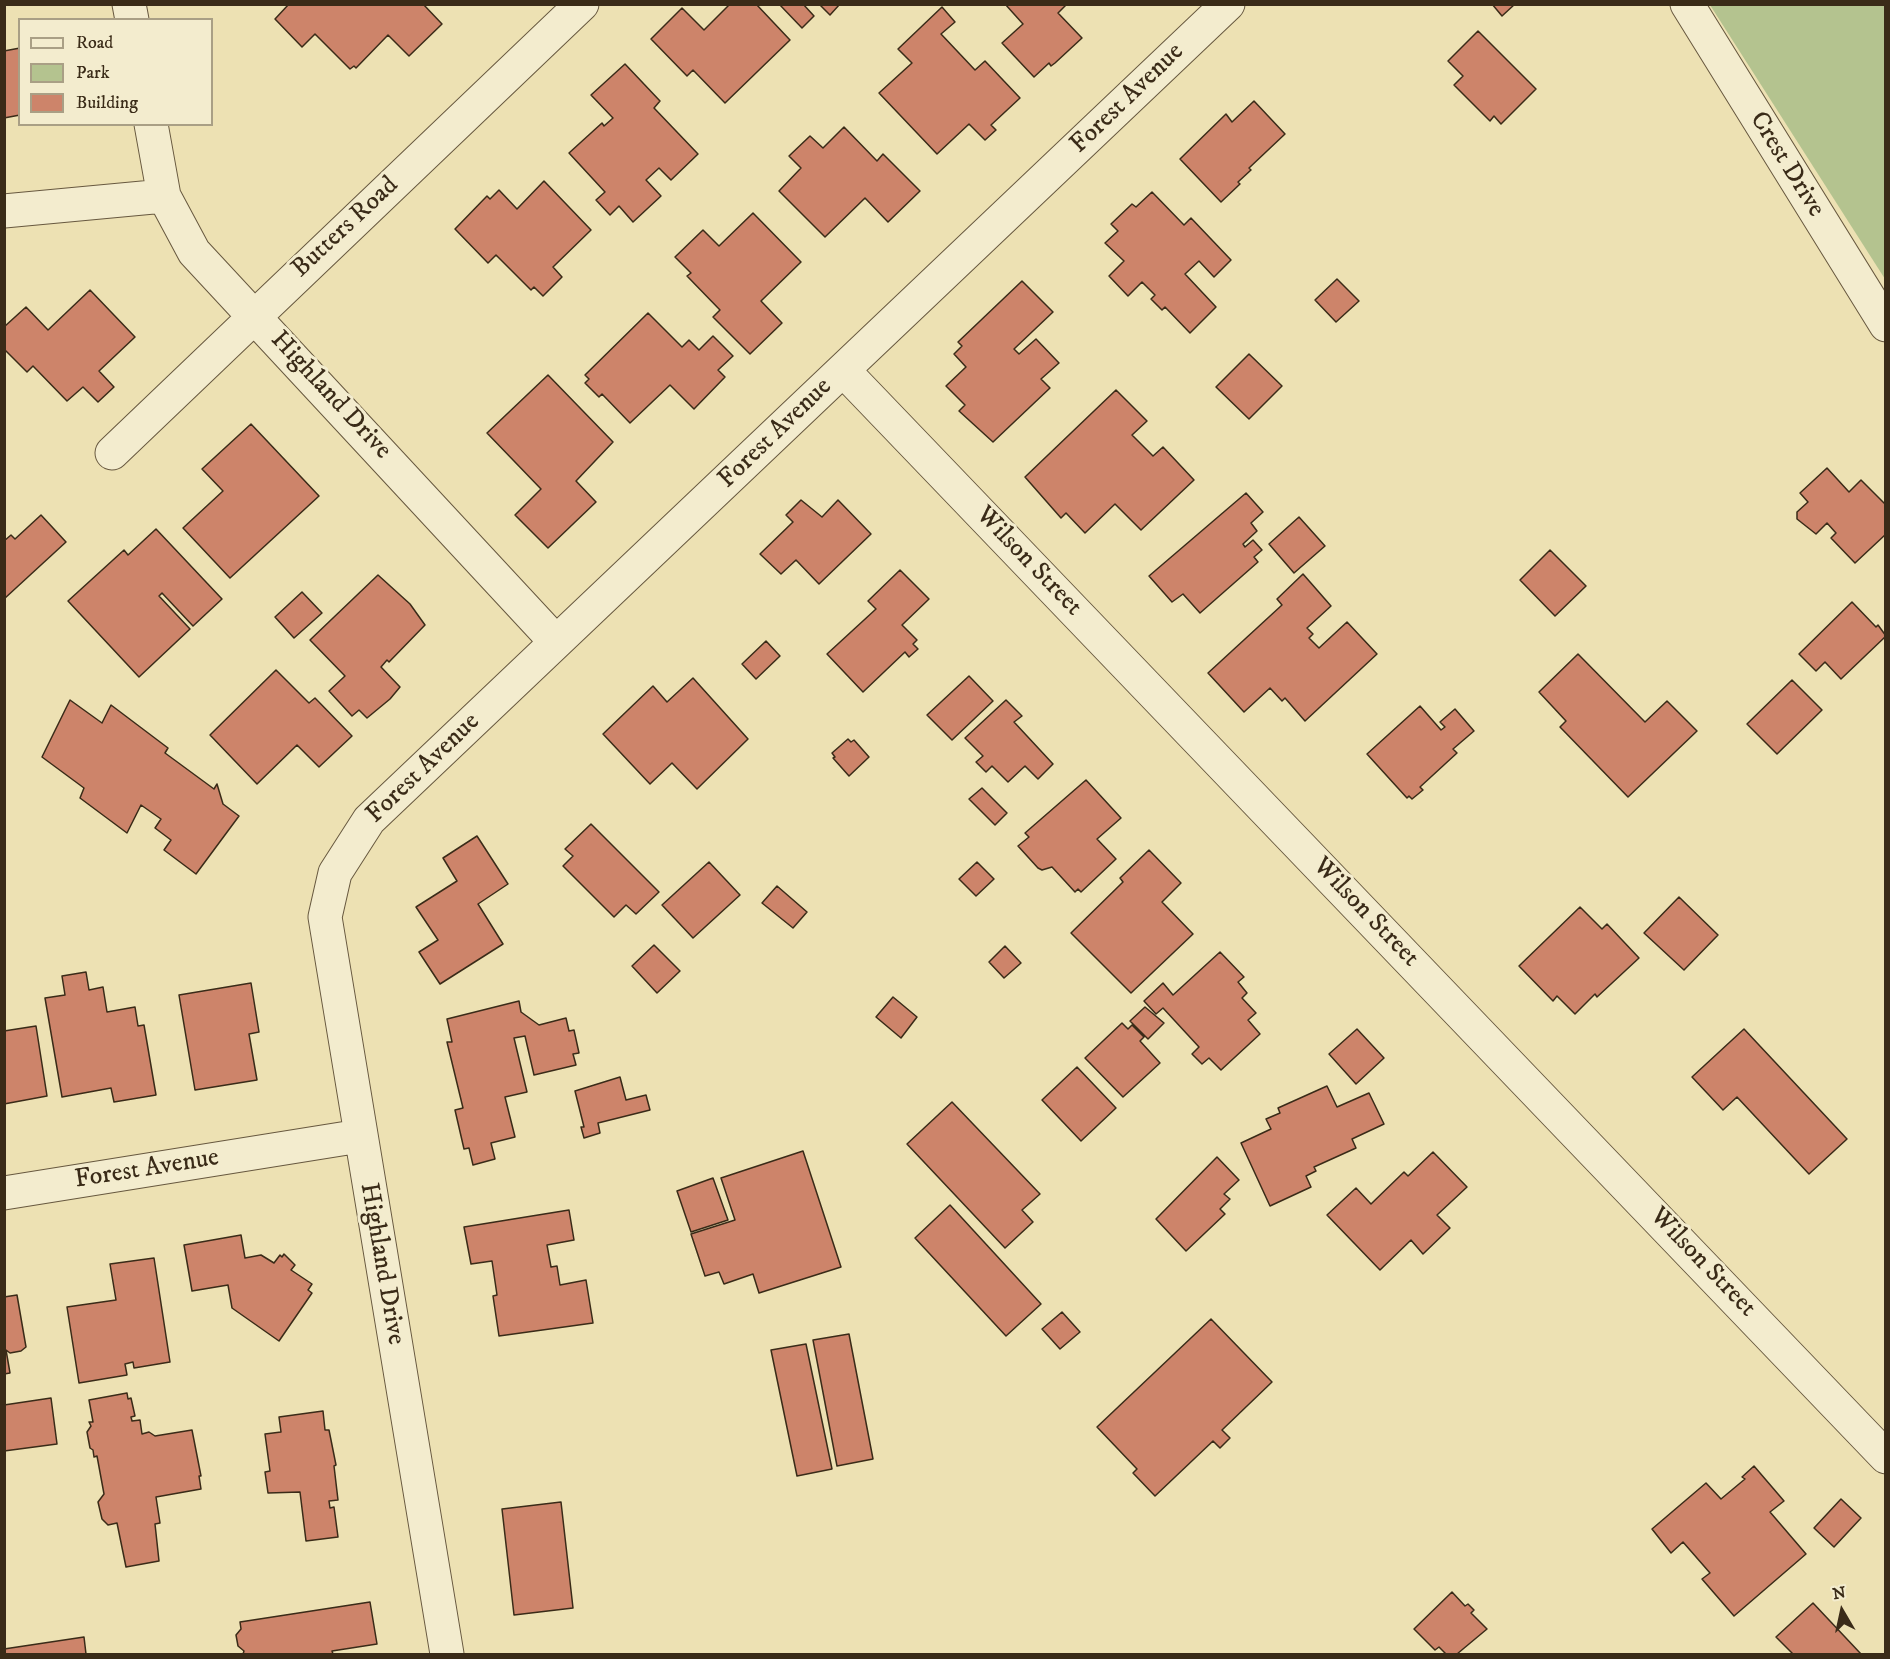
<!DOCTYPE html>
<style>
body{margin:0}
#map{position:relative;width:1890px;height:1659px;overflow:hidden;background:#ede1b3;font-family:"IM FELL DW Pica",serif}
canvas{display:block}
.frame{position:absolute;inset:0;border:6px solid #3a2b18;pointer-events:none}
.legend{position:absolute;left:18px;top:18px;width:195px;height:108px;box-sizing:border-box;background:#f3ecce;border:2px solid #a99f85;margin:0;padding:8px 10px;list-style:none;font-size:18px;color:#3a2b18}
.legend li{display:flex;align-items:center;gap:12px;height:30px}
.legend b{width:30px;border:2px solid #a99f85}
.north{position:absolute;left:1812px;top:1581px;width:60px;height:60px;-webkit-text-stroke:4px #f3ecce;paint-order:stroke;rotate:351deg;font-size:16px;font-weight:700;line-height:24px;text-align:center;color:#3a2b18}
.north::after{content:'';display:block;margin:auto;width:21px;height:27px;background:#3a2b18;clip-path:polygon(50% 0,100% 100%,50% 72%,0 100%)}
</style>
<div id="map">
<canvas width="1890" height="1659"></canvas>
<div class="frame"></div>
<ul class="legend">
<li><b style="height:8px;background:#f3ecce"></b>Road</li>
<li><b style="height:16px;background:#b4c38f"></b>Park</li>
<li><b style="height:16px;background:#cd846a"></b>Building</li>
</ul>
<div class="north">N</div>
</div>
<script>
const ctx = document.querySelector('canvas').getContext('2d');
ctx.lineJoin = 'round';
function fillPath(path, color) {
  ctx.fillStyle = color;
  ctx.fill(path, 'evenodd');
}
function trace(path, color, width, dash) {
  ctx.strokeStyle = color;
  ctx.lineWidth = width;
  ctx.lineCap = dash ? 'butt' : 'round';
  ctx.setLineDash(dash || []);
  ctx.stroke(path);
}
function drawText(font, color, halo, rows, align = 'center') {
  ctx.font = font + ' "IM FELL DW Pica",serif';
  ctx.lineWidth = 6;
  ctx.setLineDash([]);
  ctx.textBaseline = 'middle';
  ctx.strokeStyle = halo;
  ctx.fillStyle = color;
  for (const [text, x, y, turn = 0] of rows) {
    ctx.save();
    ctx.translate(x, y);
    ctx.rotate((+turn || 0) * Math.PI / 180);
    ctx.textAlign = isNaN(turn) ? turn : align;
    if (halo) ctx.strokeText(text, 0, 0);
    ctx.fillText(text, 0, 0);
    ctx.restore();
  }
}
fillPath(new Path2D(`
 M1710,5H1885V279Z`), '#b4c38f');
const building = new Path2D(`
 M289,4H423L442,24L409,56L388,35L356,68L354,66L350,69L315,34L302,47L275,19Z
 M730,4H756L790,40L725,103L693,70L687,76L651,39L682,8L704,30Z
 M779,4H803L814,16L802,28Z
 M819,4H840L830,15Z
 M1005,4H1067L1058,13L1082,38L1055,63L1051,66L1049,63L1034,77L1002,43L1023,24Z
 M1492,4H1515L1502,16Z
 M942,7L955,22L941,34L975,70L985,61L1020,98L991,125L996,130L985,140L969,124L937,154L879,93L912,63L898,49Z
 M1478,31L1536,89L1501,124L1494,116L1490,121L1454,85L1463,76L1448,61Z
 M20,48V115L4,118V51Z
 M625,64L660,101L654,108L698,154L671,180L659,168L646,180L661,196L633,222L619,206L610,215L596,200L605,192L569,153L602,123L604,126L613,118L591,95Z
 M1254,101L1285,134L1249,168L1251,170L1238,182L1240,184L1221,202L1180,159L1226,114L1232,122Z
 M844,127L877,161L883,154L920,191L888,222L865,198L825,237L779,191L801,168L789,156L810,136L823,148Z
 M544,181L591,230L553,267L562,277L543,296L534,287L531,290L496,255L488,263L455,229L487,196L490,199L499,190L517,209Z
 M1152,192L1184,225L1191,218L1231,260L1214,277L1199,261L1185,274L1216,307L1190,333L1165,307L1162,310L1151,299L1155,295L1142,282L1128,296L1109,276L1124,261L1105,243L1118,231L1111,224L1132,204L1136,207Z
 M753,213L801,262L761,301L782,323L750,354L713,317L720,310L687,276L691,273L675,257L703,230L719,246Z
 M1337,279L1359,301L1336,322L1315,300Z
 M1022,281L1053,312L1014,349L1019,354L1036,339L1059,363L1041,379L1050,388L993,442L959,411L965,405L946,386L966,367L954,354L962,346L958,342Z
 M90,290L135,337L99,371L114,387L98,402L83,387L67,401L33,366L27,372L4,349V327L26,307L48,330Z
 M648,313L682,347L689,340L699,350L713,336L733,356L718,370L725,377L694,409L670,385L630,423L602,394L599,397L585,383L589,379L585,375Z
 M1249,354L1282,386L1249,419L1216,387Z
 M548,375L613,442L576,481L596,502L548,548L515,515L541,489L487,433Z
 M1116,390L1147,421L1132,435L1153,456L1163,447L1194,480L1141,530L1115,504L1085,533L1066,513L1061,518L1025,477Z
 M251,424L319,496L230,578L183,528L223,491L202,469Z
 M1827,468L1849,492L1861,480L1886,505V534L1855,563L1831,538L1836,533L1827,523L1816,534L1797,519V512L1808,502L1800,493Z
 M1246,493L1263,512L1251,523L1257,531L1243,544L1245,547L1253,540L1262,550L1254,557L1258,562L1200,613L1183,594L1172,602L1149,576Z
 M801,500L822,517L838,500L871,534L819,584L796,560L781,574L760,554L793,522L786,515Z
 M41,515L66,542L4,599V541L11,535L15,539Z
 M1299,517L1325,546L1294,573L1269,544Z
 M156,529L222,599L193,626L162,593L159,596L190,629L139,677L68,601L124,550L128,555Z
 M1550,550L1586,586L1555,616L1520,580Z
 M900,570L929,599L902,625L917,640L913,644L918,649L909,657L905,652L863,692L827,654L876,609L868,601Z
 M1303,574L1331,606L1307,628L1313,634L1309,638L1319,648L1347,622L1377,654L1305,721L1285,698L1282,701L1270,688L1244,712L1208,673L1282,605L1277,599Z
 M378,575L410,604L425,625L389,662L387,660L381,667L400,687L390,699L367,718L359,710L352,716L329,691L345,676L310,640Z
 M302,592L322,613L294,638L275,617Z
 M1852,602L1876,627L1878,625L1886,636L1841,679L1825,662L1816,671L1799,654Z
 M766,641L780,656L756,679L742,664Z
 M1578,654L1645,722L1667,701L1697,731L1628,797L1560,727L1566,721L1539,692Z
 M276,670L309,703L315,698L352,736L319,767L297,745L257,784L210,735Z
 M969,676L993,701L952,740L927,715Z
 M693,678L748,739L697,789L672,763L650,784L603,734L653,686L667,702Z
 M1792,680L1822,710L1777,754L1747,724Z
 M70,700L102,723L111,705L168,748L165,753L214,789L217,784L223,804L239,816L196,874L164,850L171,840L155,828L161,819L141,805L127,833L80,798L84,788L42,757Z
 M1006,700L1022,716L1014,722L1053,764L1038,779L1025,766L1008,782L992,766L986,772L976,762L983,756L965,738Z
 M1420,706L1441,730L1445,727L1440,722L1455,709L1474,731L1453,749L1457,753L1420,787L1423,790L1412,799L1409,796L1407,798L1367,754Z
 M848,739L851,742L854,740L869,757L849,776L833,758L835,757L832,753Z
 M1086,780L1121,818L1097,839L1116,859L1081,892L1078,889L1075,892L1052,867L1042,870L1038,868L1018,846L1029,837L1025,833Z
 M982,788L1007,813L995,825L969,799Z
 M591,824L659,892L636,914L626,905L614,917L563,866L573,856L565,849Z
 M477,836L508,884L478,904L503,944L440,984L419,952L438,940L416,907L457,881L443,858Z
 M1149,850L1181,883L1162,902L1193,934L1131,993L1071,933L1123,882L1120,878Z
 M709,862L740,895L693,938L662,905Z
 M977,862L994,879L976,896L959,879Z
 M777,886L807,912L793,928L762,903Z
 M1679,897L1718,935L1684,970L1644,933Z
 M1580,907L1602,929L1607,924L1639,958L1597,997L1595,994L1575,1014L1557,996L1553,1001L1519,966Z
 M654,945L680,971L657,993L632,966Z
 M1005,946L1021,963L1004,978L989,962Z
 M1220,952L1244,977L1238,982L1247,993L1242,998L1256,1013L1248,1020L1260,1034L1221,1070L1209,1058L1202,1064L1192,1054L1199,1047L1163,1008L1156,1014L1144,1001L1163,983L1173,995Z
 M86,972L89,990L103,987L107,1012L135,1007L138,1026L144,1025L156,1095L114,1102L111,1088L62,1097L45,998L65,995L62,976Z
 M251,983L259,1032L249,1034L257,1080L195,1090L179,995Z
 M893,997L917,1017L901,1038L876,1017Z
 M519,1001L521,1012L539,1025L566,1018L569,1031L574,1030L579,1053L573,1054L576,1065L534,1075L525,1036L514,1038L527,1092L505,1097L515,1137L491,1143L495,1159L473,1165L469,1148L464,1149L455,1110L463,1108L447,1042H452L447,1019Z
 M1145,1007L1164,1023L1148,1039L1130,1021Z
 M1122,1023L1128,1029L1132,1025L1144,1037L1140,1041L1160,1063L1123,1097L1085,1058Z
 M36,1026L47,1096L4,1104V1031Z
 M1357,1029L1384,1058L1356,1084L1329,1054Z
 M1744,1029L1847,1139L1809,1174L1737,1097L1723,1110L1692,1077Z
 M1077,1067L1116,1108L1081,1141L1042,1100Z
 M620,1077L626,1100L646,1095L650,1110L598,1123L600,1133L584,1138L581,1127H584L575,1091Z
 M1327,1086L1337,1107L1369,1093L1384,1124L1352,1139L1356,1148L1314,1167L1316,1171L1306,1176L1311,1187L1270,1206L1241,1143L1271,1129L1266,1119L1280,1113L1278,1108Z
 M952,1102L1040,1194L1022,1210L1033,1222L1005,1248L907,1144Z
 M803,1151L841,1267L759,1293L753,1274L724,1284L719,1272L705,1276L691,1234L735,1220L721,1178Z
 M1433,1152L1467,1187L1437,1215L1450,1228L1423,1254L1411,1240L1380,1270L1327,1215L1356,1188L1371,1204L1404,1172L1408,1176Z
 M1217,1157L1239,1180L1224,1194L1230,1199L1220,1209L1225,1214L1186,1251L1156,1219Z
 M713,1178L728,1220L691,1232L677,1191Z
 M950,1205L1041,1304L1006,1336L915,1238Z
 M569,1210L574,1240L547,1245L551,1267L557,1266L560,1285L586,1280L593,1323L499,1336L493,1296L497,1295L492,1261L471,1264L464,1227Z
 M241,1235L245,1258L261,1255L274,1263L280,1255L282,1257L284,1254L295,1265L291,1270L312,1284L308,1290L312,1293L279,1341L232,1308L228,1285L192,1291L184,1245Z
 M154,1258L170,1362L134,1368L133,1362L125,1364L127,1375L79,1383L67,1307L116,1300L110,1264Z
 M17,1295L26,1347L21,1351L10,1353L6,1350L10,1373L4,1374V1297Z
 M1062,1312L1080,1332L1060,1349L1042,1329Z
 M1211,1319L1272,1382L1222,1430L1230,1438L1220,1448L1213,1441L1155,1496L1133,1473L1137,1469L1097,1427Z
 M849,1334L873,1459L837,1466L813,1340Z
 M806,1344L832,1469L797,1476L771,1350Z
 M127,1393L128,1399L131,1398L135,1416L131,1417L132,1421L140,1420L142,1434L149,1432L155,1436L192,1430L201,1476H199L201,1489L156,1497L160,1523L155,1524L159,1561L126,1567L117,1523L108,1525L102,1519L98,1502L104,1494L97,1456L94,1457L93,1450L90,1448L87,1432L91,1426L89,1422H93L89,1400Z
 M51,1398L57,1444L4,1451V1405Z
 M323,1411L325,1430H329L336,1465L334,1466L338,1500L329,1501L330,1508L334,1507L338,1537L306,1541L300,1492L268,1493L265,1472L270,1471L265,1434L281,1432L279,1417Z
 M1754,1466L1784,1501L1770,1512L1806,1554L1734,1616L1702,1579L1710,1573L1683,1542L1671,1553L1652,1529L1706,1483L1721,1499L1745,1479L1742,1477Z
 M1841,1499L1861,1518L1834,1547L1814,1528Z
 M561,1502L573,1608L514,1615L502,1509Z
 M1452,1592L1465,1606L1468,1604L1474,1610L1471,1613L1487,1629L1457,1654H1446L1439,1647L1435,1650L1414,1629Z
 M370,1602L377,1644L332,1651L333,1654H243L244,1651L238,1646L236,1635L241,1629L240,1622Z
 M1813,1603L1861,1654H1793L1776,1637Z
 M84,1637L86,1654H4V1649Z`);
fillPath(building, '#cd846a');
trace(building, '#3a2b18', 1.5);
const minor = new Path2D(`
 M129,4L132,20
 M1687,4L1886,325
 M151,124L164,196L194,252L556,642
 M4,211L164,196
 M843,370L1886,1457
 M112,453L582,4
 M4,1193L360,1136
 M447,1654L325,917L335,873L369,820L1228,4`);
trace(minor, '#67583f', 35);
trace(minor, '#f3ecce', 33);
drawText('26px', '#3a2b18', '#f3ecce', [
 ["Forest Avenue",1128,99,-44],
 ["Crest Drive",1786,165,58],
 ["Butters Road",346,228,-43],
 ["Highland Drive",330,396,47],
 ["Forest Avenue",776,434,-44],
 ["Wilson Street",1028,562,46],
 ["Forest Avenue",424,769,-44],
 ["Wilson Street",1365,913,46],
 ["Forest Avenue",147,1170,-9],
 ["Wilson Street",1702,1263,46],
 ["Highland Drive",381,1264,80]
]);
</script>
